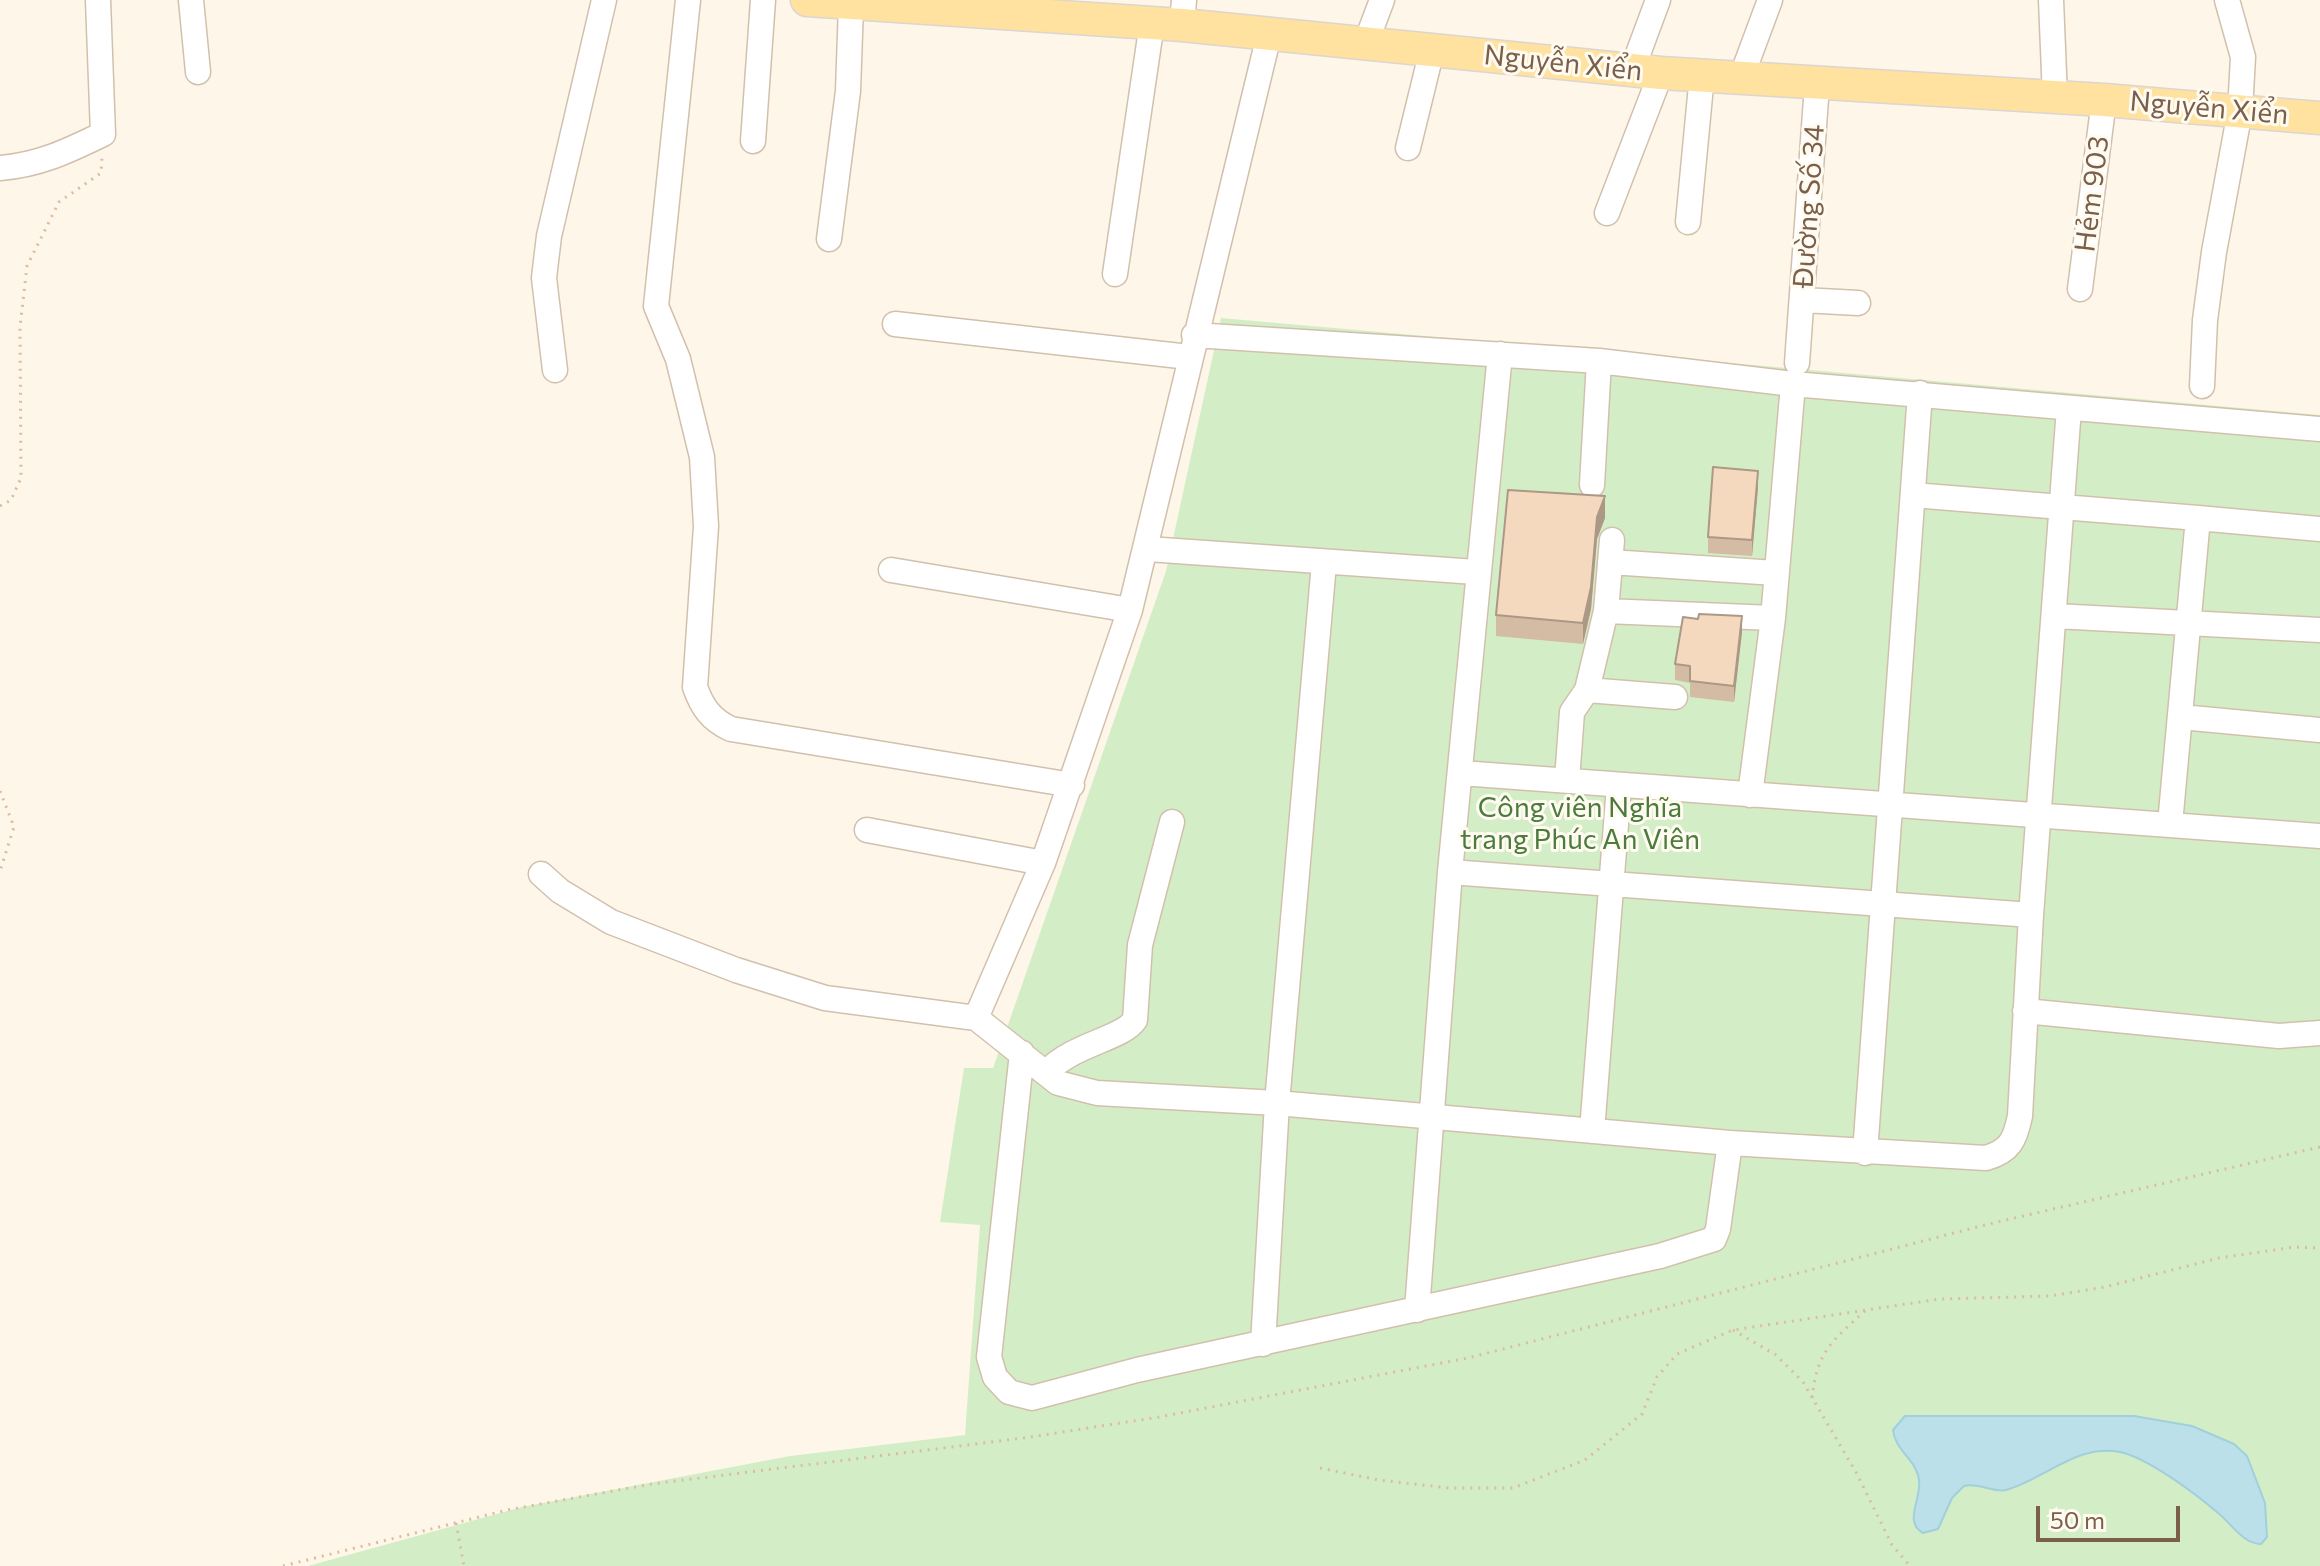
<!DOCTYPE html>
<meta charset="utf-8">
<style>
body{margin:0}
#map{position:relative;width:2320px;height:1566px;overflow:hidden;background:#fef7e9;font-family:Commissioner,sans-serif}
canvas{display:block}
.scale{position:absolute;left:2036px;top:1506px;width:144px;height:36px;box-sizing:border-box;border:4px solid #7b5f4a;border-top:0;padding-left:10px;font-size:24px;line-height:28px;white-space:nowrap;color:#7b5f4a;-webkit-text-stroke:6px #fffbf1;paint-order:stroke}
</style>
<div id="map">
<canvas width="2320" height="1566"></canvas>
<div class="scale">50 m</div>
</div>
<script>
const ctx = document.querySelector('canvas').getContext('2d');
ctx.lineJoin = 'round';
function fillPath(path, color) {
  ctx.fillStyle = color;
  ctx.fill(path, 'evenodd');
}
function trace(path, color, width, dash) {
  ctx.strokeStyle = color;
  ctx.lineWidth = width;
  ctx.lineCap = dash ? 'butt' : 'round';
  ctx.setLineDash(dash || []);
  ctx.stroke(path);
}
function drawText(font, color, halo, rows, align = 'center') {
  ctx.font = font + ' Commissioner,sans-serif';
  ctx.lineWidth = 6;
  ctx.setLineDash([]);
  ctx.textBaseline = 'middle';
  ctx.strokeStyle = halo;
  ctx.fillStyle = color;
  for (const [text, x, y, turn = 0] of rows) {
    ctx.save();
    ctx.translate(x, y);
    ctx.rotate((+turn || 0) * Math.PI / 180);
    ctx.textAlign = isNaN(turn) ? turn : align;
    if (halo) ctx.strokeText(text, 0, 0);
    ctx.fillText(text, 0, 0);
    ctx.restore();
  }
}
fillPath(new Path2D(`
 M1221,318L2320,415V1566H308L522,1507L790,1456L965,1435L980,1225L940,1222L964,1068H993L1166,571Z`), '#d3eec6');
const water = new Path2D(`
 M1905,1416H2134L2192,1426L2234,1444L2247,1456L2265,1503L2267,1537L2261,1544C2243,1544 2231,1523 2218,1513C2196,1494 2148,1458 2120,1452C2077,1443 2044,1480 2006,1490C1993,1493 1979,1482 1964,1486L1952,1498L1938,1529L1923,1533C1903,1522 1922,1498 1919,1480C1917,1460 1895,1451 1893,1430Z`);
fillPath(water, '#bbe0ea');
trace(water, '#a1cfdc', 2);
const minor = new Path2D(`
 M191,0L198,72
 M688,0L656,306L678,359L702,457L706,526L695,687C702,707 711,720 731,729L1072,785
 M2051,0L2055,97
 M1182,25L1184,0
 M1365,45L1382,0
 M1632,70L1658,0
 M1741,78L1770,0
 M753,141L763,0
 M1408,148L1432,50
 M0,168C39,165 68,151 103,134L98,0
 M1607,213L1661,73
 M1688,222L1702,75
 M829,239L848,91L851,5
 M1115,274L1152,23
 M2080,289L2104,100
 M1802,300L1858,303
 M895,324L1189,357
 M1194,335L1599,361L1793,384L2320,429
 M1797,363L1817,85
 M555,370L544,278L549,236L604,0
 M2202,386L2205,320L2214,252L2240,111L2243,57L2227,0
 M1592,485L1599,361
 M1913,495L2198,518
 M1148,549L1476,572
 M1610,562L1776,573
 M891,570L1130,610
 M1606,611L1773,618
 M2055,616L2320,630
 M1587,690L1675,697
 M2181,717L2320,730
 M1461,773L2320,836
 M1567,780L1572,712L1587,690L1606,611L1612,540
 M1750,795L1773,618L1793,384
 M2170,824L2198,518L2320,529
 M867,830L1043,863
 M1450,872L2031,915
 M541,874L560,891L611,922L736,970L825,998L976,1018L1043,863L1130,610L1269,35
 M2025,1011L2279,1036L2320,1033
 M976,1018L1058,1083L1097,1093L1277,1103L1730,1143L1986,1158C2010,1151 2015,1140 2020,1116L2031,915L2069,408
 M1022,1053L989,1357L995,1377L1009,1392L1032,1398L1137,1370L1660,1256L1714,1239L1718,1229L1730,1143
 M1047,1072C1073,1044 1122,1039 1135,1020L1140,945L1172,822
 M1592,1131L1619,786
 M1865,1153L1920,393
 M1417,1310L1450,872L1500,354
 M1263,1344L1277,1103L1324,563`);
const major = new Path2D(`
 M807,0L1182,25L1661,73L2104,100L2320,118`);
trace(minor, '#d2c0ad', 27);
trace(major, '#ddd5d0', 35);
trace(new Path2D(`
 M0,506L11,500L21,478L20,327L27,266L59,202L101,173L102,157
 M0,791L14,827L0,871
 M1733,1330L1776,1355L1803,1382L1857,1474L1892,1545L1910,1566
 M1812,1398C1817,1351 1832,1341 1866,1310
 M1320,1468L1379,1480L1449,1488H1513L1585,1460L1642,1414L1657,1377L1677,1354L1733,1330L1940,1299L2050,1296L2105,1287L2219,1258L2295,1247L2320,1248
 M456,1523L464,1566
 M283,1566L507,1510L652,1484L1024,1438L1159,1417L1468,1358L1993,1223L2320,1147`), '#dbbca1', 3, [2, 6]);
trace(minor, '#fff', 24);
trace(major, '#ffe29f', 32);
fillPath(new Path2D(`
 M1758,487L1752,556L1708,553V537Z
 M1605,518L1597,539L1591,609L1583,644L1496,636V615Z
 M1742,632L1734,702L1690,697V683L1675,680V664Z`), '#d3bba4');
fillPath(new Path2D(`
 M1758,471V487L1752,556V540Z
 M1605,496V518L1597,539L1591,609L1583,644V623L1597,517Z
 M1742,616V632L1734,702V686Z`), '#ac9886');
const building = new Path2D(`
 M1713,467L1758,471L1752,540L1708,537Z
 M1508,490L1605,496L1597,517L1591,587L1583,623L1496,615Z
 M1699,614L1742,616L1734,686L1690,681V666L1675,664L1683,617L1698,619Z`);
fillPath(building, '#f5d9bf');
trace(building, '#ac9886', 2);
drawText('28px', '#7b5f4a', '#fffbf1', [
 ["Nguyễn Xiển",1563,63,6],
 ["Nguyễn Xiển",2209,108,5],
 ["Hẻm 903",2092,194,-83],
 ["Đường Số 34",1809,206,-86]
]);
drawText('28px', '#4c7b3e', '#fffbf1', [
 ["Công viên Nghĩa",1580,808],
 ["trang Phúc An Viên",1580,840]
]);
</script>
